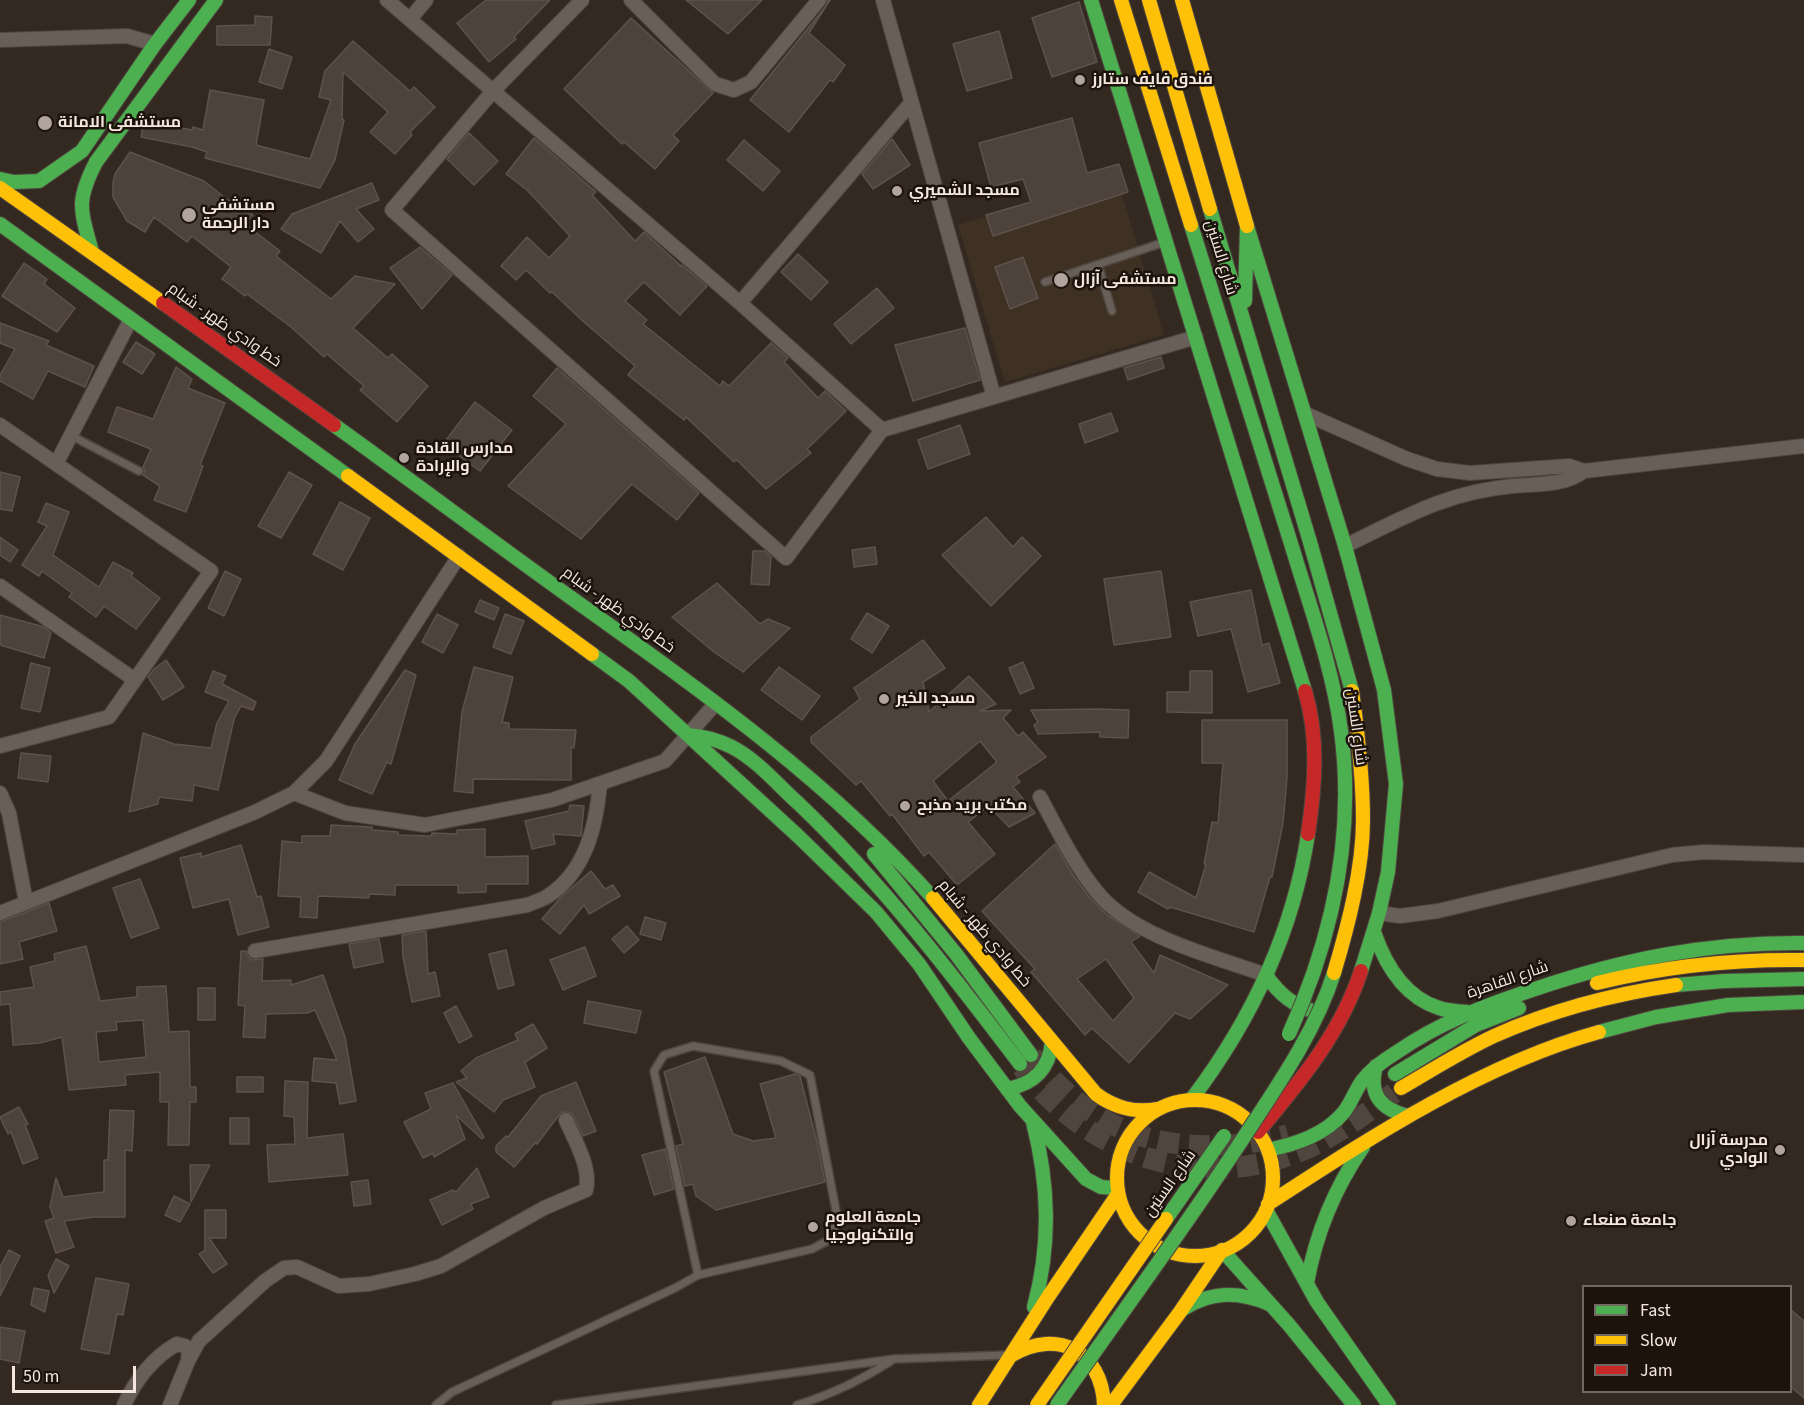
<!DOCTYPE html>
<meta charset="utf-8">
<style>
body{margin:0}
#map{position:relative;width:1804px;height:1405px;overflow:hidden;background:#342921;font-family:"Source Sans 3",sans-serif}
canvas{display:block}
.legend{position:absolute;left:1582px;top:1285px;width:210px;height:108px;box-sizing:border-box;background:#1c130d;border:2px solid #736861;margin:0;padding:8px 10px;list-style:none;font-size:18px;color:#f5e7de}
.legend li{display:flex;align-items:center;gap:12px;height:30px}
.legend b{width:30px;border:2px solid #736861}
.scale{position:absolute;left:12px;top:1366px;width:124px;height:27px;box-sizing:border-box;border:3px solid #f5e7de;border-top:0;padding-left:8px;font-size:18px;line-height:21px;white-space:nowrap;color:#f5e7de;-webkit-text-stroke:4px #1c130d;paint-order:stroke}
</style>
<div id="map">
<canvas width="1804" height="1405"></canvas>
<ul class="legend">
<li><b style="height:8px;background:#4caf50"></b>Fast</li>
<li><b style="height:8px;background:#ffc107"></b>Slow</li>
<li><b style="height:8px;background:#c62828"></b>Jam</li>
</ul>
<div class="scale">50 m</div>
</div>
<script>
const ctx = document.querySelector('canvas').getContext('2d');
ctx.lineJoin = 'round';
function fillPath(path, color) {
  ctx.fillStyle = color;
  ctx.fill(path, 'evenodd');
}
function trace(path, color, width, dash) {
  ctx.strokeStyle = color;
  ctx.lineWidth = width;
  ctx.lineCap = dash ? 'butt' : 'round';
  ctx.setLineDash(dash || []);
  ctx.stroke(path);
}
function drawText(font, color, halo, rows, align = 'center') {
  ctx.font = font + ' "Source Sans 3",Cairo,sans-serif';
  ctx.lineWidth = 5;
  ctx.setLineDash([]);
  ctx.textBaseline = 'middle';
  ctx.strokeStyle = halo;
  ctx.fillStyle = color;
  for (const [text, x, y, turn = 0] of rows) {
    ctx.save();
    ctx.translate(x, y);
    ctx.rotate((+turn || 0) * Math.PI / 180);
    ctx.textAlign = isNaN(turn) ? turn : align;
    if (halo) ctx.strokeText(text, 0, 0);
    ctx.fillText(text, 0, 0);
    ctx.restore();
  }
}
fillPath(new Path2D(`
 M1117,178L1164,335L1005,382L958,225Z`), '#3e3124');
const building = new Path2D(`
 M486,0H550L514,37L516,39L489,62L457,23Z
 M686,0H762L728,34Z
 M828,0H830L809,33L845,65L833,82L830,80L789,132L750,100L826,6Z
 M1079,2L1097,62L1052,77L1032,18Z
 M255,16L272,17L270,45H217V26L255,25Z
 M631,18L713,93L673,135L679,141L655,169L624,142L622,144L564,89Z
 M999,31L1012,78L967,91L953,44Z
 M353,41L410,91L414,87L435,107L410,132L412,135L395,154L370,132L388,112L343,72L342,119L344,120L335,160L320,188L205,158L207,152L192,147L141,137L144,121L192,130L193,127L203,130L210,90L264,100L256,145L310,159L331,100L319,97L325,71Z
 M269,49L292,57L282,89L259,82Z
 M1072,118L1087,173L1119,164L1128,192L993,236L986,215L1031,202L1023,179L991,187L979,143Z
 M469,133L498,161L474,185L447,159Z
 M534,138L596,192L592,195L635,241L644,232L681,266L682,265L707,286L680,315L644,282L625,301L647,320L643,324L720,386L723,381L729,386L771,343L788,358L784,362L818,398L825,391L846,411L807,449L811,453L766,489L736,459L734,462L686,417L684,420L628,375L635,366L585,323L552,292L550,293L526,270L516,280L501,266L527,237L549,258L570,236L527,190L506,174Z
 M892,139L910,165L873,189L862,174Z
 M744,140L780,171L763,191L727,160Z
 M130,152L204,181L229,201L232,198L253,215L245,224L280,251L276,256L331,299L355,276L395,284L353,328L388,358L392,354L428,386L397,422L360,390L364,386L327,354L324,357L291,327L247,294L245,296L222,279L231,267L192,236L187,242L154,217L145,232L127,221L113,197V183L115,174Z
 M372,183L379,200L356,209L374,229L358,242L340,221L321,253L281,229L292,214Z
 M420,247L452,275L422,309L390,268Z
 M798,254L828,282L811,300L781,272Z
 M1023,257L1038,298L1010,309L995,267Z
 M24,263L47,279L44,284L75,308L57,332L2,296Z
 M877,288L894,308L851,344L834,324Z
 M0,323L49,341L46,345L94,366L85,387L48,371L33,399L0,381V375L15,349L0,343Z
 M965,328L980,380L913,401L895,345Z
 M136,342L155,354L142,374L123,362Z
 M1161,357L1164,368L1128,380L1124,368Z
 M176,367L192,379L188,388L225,403L200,465L203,466L186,512L154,500L160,486L143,475L145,471L143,467L151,449L108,432L117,407L153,419Z
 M557,368L699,493L677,520L632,484L581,539L508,486L566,424L533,396Z
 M475,402L512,430L480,471L443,444Z
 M1111,413L1118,431L1085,443L1079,424Z
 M960,425L970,454L928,469L918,440Z
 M0,472L20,477L12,511L0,509Z
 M289,472L312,485L281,538L258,526Z
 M340,502L370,518L343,570L313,554Z
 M46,503L69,512L53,555L99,587L113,562L133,573L131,576L160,598L136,629L104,606L96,617L69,597L72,593L42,571L39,576L22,565L47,526L38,522Z
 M986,517L1013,547L1022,537L1041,556L991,606L942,555Z
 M0,537L18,550L10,562L0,555Z
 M875,547L877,564L854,567L852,550Z
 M753,551H765L771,557L769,585L751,584Z
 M225,571L241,579L224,616L208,608Z
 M1161,571L1171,637L1114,645L1104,579Z
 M717,583L760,624L768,619L790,628L743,672L714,652L672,617Z
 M1251,590L1262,645L1269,643L1280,683L1248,692L1231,629L1198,636L1190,602Z
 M480,600L499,608L494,620L475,612Z
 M867,613L889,626L872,653L851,639Z
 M437,614L458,625L443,653L422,642Z
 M505,614L524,621L511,654L493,647Z
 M0,615L44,627L51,633L44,658L0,645Z
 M923,640L945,668L923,682L929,712L969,676L996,704L980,711L1011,710L1003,718L1018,736L1023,732L1046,757L1016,777L1020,782L1013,787L1035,813L1009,827L989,806L968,822L995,854L957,885L929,852L924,856L892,814L890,816L861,781L856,785L811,742V737L860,699L854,688ZM980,741L997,762L948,801L933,781Z
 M166,660L184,687L163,700L148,677L154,669Z
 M1023,662L1034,688L1020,694L1009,668Z
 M31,663L50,668L40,712L21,708Z
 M474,667L513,677L502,722L509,723V729L576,730L574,748L571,747V780L473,779V793L454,791L462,712Z
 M779,667L820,696L802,720L761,690Z
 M405,670L416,675L391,764L387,762L372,794L339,780L355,744Z
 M213,671L226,676L222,684L256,702L253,710L241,706L234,719L218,790L194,785L192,801L159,797L158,804L129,812L143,733L174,744L211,748L217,723L229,701L205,692Z
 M1190,671H1212V713L1167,712V692H1190Z
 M1098,709L1129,710L1128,738L1100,737V732L1038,734L1034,725L1038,722L1031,710Z
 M1202,720H1287V778L1283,823L1272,877H1270L1254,932L1170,907L1168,909L1138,892L1149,872L1196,898L1206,864H1204L1212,822L1218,823L1223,763H1202Z
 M21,753L51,756L48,782L18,778Z
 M570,805L584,806L581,836L553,834L555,844L532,849L525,821L569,811Z
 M331,825L372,827V830L398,832V835L431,836L432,833L457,834V830L485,829V857L528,856V884H486V892L458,893V885H395V895L369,894V898L318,896L317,918L300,917L301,897L278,896L282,841L302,843V836H330Z
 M1055,844L1073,875L1090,898L1107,915L1140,936L1131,942L1154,973L1160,955L1228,985L1190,1019L1175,1013L1129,1063L1092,1028L1085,1035L1031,972L1035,969L982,911ZM1106,959L1134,998L1113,1021L1077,979Z
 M241,845L257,897L261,896L269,927L238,935L229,899L193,908L180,858L201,853V857Z
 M591,871L605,889L613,885L620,896L589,914L584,905L560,934L542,919L561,897Z
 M140,879L159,928L131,938L113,888Z
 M49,903L57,931L19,942L23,959L0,964V922Z
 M645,917L666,923L661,940L640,934Z
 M627,926L639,940L624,953L612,939Z
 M426,931L428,974L435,972L440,996L412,1002L403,957L402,935Z
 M379,939L383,962L354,968L349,944Z
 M86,946L100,1001L137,997V987L166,986L169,1032L189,1031L190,1087H196V1102H190L189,1145H168L169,1102H160V1072L125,1075L126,1085L69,1090L62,1037L40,1043L13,1045L10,1004L0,1005V992L34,987L30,967L55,961L54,954ZM143,1020L146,1057L99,1062L96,1032L117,1030L116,1022Z
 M585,947L596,976L563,990L550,960Z
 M506,950L514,985L498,989L489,954Z
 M241,951H246L248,956L252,960L263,959L262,981L291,980V985L323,975L345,1037L356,1101L340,1104L336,1083L312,1081L314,1058L337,1060L315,1010L307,1013L266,1014L265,1038L243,1037L245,1006L238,1005Z
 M198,988H215V1020H198Z
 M588,1001L641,1011L636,1033L584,1023Z
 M456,1006L472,1036L459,1043L444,1013Z
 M533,1024L547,1048L525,1062L535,1087L503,1100L494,1112L456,1082L467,1078L461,1071L476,1058L518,1040L515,1034Z
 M705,1057L733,1134L753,1141L776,1138L760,1084L795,1074L800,1076L817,1142L825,1182L716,1210L696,1196L693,1184L685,1186L676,1146L683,1144L664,1072Z
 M237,1077H263V1092H237Z
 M285,1081L308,1082L307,1138L343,1134L348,1175L269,1182L267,1145L295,1144L294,1117L284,1116Z
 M576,1082L596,1131L583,1136L572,1113L563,1112L559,1115L537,1144L535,1143L514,1167L496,1152V1146L506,1136L508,1137L541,1096Z
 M453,1083L484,1137L482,1139L456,1115L465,1139L434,1157L433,1153L423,1158L404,1122L431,1109L425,1093Z
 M19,1107L28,1124L25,1125L38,1158L23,1164L11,1132L8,1134L0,1117Z
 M110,1110L134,1111L132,1151L125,1150V1217H94L64,1221L74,1247L56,1253L45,1221L54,1218L50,1207L56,1178L63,1197L104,1192V1160H108Z
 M230,1118H249V1144H230Z
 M665,1149L674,1189L654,1195L642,1155Z
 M190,1165H210L191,1202Z
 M477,1168L489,1197L471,1204L473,1209L442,1225L430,1200L453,1190L456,1192Z
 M368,1180L371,1204L354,1206L351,1182Z
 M174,1196L190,1204L180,1222L165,1215Z
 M205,1210H226V1238H209L227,1264L213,1273L199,1254L205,1250Z
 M9,1250L20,1256L0,1296V1267Z
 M56,1259L69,1266L54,1293L48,1275Z
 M96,1278L129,1284L123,1315L117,1314L109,1354L81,1349Z
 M34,1288L49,1291L45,1312L31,1305Z
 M1791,1310L1804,1321V1398L1791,1387Z
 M0,1327L25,1331L19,1363L0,1359Z`);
fillPath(building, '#4e433b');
trace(building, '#5d524c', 1.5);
trace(new Path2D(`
 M1032,1056C1043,1068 1054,1082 1067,1093C1129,1150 1210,1155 1288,1135
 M1022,1067C1087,1154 1197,1194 1301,1151C1337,1136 1369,1111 1401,1088`), '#51463d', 21, [21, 10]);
const lane = new Path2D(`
 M1098,265L1112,311
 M1045,282L1165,242
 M70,435L139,471
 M436,1405L452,1392L675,1288L698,1275L812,1249L827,1241L838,1221L810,1075L781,1061L693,1046L664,1055L654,1071L698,1275
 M556,1405L894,1359L1007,1355
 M797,1405C833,1394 860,1381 891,1361`);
const street = new Path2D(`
 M387,0L740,303L882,430L1196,337
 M582,0L493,91L392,210L786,558L882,430
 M631,0L715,84L734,90L751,82L819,0
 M883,0L994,397
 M410,19L426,0
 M0,40L127,36L155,44
 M740,303L911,103
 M1306,414L1407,459L1437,469L1470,473L1569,466L1584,471L1804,446
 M0,425L211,571L109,717L0,746
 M56,464L131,319
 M1345,546C1403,518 1446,492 1513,486C1536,484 1565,486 1584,471
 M0,586L135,680
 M0,793L9,813L26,902
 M294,793L345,813L425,825L552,800L665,761L716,703
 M1040,797C1057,829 1074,864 1097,892C1133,937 1213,956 1266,975
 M0,913L253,813L294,793L326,761L459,556
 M1379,913L1400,916L1438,911L1672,855L1704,852L1804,855
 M255,951L527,905C534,902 542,900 548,896C586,871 596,826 600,784
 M124,1405C135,1381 153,1357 177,1344L185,1346L189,1350L188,1361
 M170,1405L188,1361L199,1341L265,1281L284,1268L297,1267L339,1286L369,1284L415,1274L441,1266L544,1208L586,1190C591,1167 575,1141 566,1120`);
const fast = new Path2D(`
 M1091,0L1305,691
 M0,179L14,182L39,181L82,151L155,44L189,0
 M1210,209L1310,542
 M0,224L348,476
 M1191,225L1293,550
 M1247,226L1345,546L1384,690L1396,784L1388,872L1379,913L1361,971
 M92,252C81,210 75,203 96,162L216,0
 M1245,301L1247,226
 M334,425C416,484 496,544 577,602C703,692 829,781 933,898
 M592,654L629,681L798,836L876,912L919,964L969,1038L1020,1106L1086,1179L1101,1187L1117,1188
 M688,735C703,736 718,740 732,747C757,760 777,784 798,803C881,882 951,973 1020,1064
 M874,854L956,954L1031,1055
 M1374,932C1385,964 1404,997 1439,1008C1448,1011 1458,1011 1467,1012
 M1266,975C1279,994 1294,1007 1317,1012
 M1676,985L1724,981L1804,979
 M1599,1032L1656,1017L1728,1005L1804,1002
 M1376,1066C1368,1095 1381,1109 1408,1116
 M1395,1074L1476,1025L1519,1008
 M1007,1089C1034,1084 1049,1069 1052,1042
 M1191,1100C1251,1021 1293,933 1308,834
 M1033,1122C1049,1185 1051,1244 1034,1307
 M1268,1150C1296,1144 1325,1135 1344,1112C1351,1103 1355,1091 1362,1081C1371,1069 1384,1060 1397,1052C1439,1023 1484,1006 1532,990C1623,959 1708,942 1804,943
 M1266,1210L1317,1302L1389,1405
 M1222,1250L1289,1325L1354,1405
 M1307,1283C1316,1233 1334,1189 1363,1147
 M1183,1309C1211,1291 1239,1291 1269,1304`);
const slow = new Path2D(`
 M1121,0L1191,225
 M1149,0L1210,209
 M1182,0L1247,226
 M0,188L163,303
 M348,476L592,654
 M933,898L1096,1094C1115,1108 1134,1113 1158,1109
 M1597,983C1665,966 1734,959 1804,960
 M1401,1088C1432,1070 1462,1051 1494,1036C1552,1010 1613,994 1676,985
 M1117 1178a78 78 0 1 1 156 0a78 78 0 1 1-156 0Z
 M1268,1204C1368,1139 1482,1064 1599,1032
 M1012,1355C1058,1328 1102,1352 1104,1405
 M979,1405L1048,1297L1118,1194
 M1111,1405L1180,1312L1222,1250`);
const jam = new Path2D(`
 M163,303L334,425
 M1305,691C1319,738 1315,787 1308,834
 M1258,1132C1299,1083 1341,1033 1361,971`);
trace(lane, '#4f453e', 10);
trace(street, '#4f453e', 16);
trace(fast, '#4f453e', 16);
trace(slow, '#4f453e', 16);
trace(jam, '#4f453e', 16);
trace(lane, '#675f58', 7);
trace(street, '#675f58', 14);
trace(fast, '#4caf50', 14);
trace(slow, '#ffc107', 14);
trace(jam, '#c62828', 14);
const fastBridge = new Path2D(`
 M1310,542L1352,691
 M1289,1034C1332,939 1355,835 1341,731C1333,669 1311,610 1293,550
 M1166,1219L1224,1136
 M1057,1405C1119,1317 1183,1230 1242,1140C1276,1088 1315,1033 1334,973`);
const slowBridge = new Path2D(`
 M1334,973C1348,926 1363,869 1363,820C1363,776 1358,734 1352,691
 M1037,1405L1166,1219`);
trace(fastBridge, '#4f453e', 16, []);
trace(slowBridge, '#4f453e', 16, []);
trace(fastBridge, '#4caf50', 14);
trace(slowBridge, '#ffc107', 14);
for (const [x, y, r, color] of [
 [1080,80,6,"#b1a49c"],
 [45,123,8,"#b1a49c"],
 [897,191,6,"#b1a49c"],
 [189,215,8,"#b1a49c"],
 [1061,280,8,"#b1a49c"],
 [404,458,6,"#b1a49c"],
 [884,699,6,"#b1a49c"],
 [905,806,6,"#b1a49c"],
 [1780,1150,6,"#b1a49c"],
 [1571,1221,6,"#b1a49c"],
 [813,1227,6,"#b1a49c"]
]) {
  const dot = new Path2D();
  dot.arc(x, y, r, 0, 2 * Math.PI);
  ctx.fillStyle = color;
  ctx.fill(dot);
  trace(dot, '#1c130d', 2);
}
drawText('bold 16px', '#f5e7de', '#1c130d', [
 ["فندق فايف ستارز",1092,80],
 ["مستشفى الامانة",58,123],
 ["مسجد الشميري",909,191],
 ["مستشفى",202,206],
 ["دار الرحمة",202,224],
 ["مستشفى آزال",1074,280],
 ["مدارس القادة",416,449],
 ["والإرادة",416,467],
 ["مسجد الخير",896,699],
 ["مكتب بريد مذبح",917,806],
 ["مدرسة آزال",1768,1141,"right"],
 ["الوادي",1768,1159,"right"],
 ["جامعة العلوم",825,1218],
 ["والتكنولوجيا",825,1236],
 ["جامعة صنعاء",1583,1221]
], 'left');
drawText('16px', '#f5e7de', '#1c130d', [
 ["شارع الستين",1220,258,73],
 ["خط وادي ظهر - شبام",224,326,35],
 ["خط وادي ظهر - شبام",618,611,36],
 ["شارع الستين",1355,727,82],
 ["خط وادي ظهر - شبام",984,934,50],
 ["شارع القاهرة",1508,981,-19],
 ["شارع الستين",1171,1184,-55]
]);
</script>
